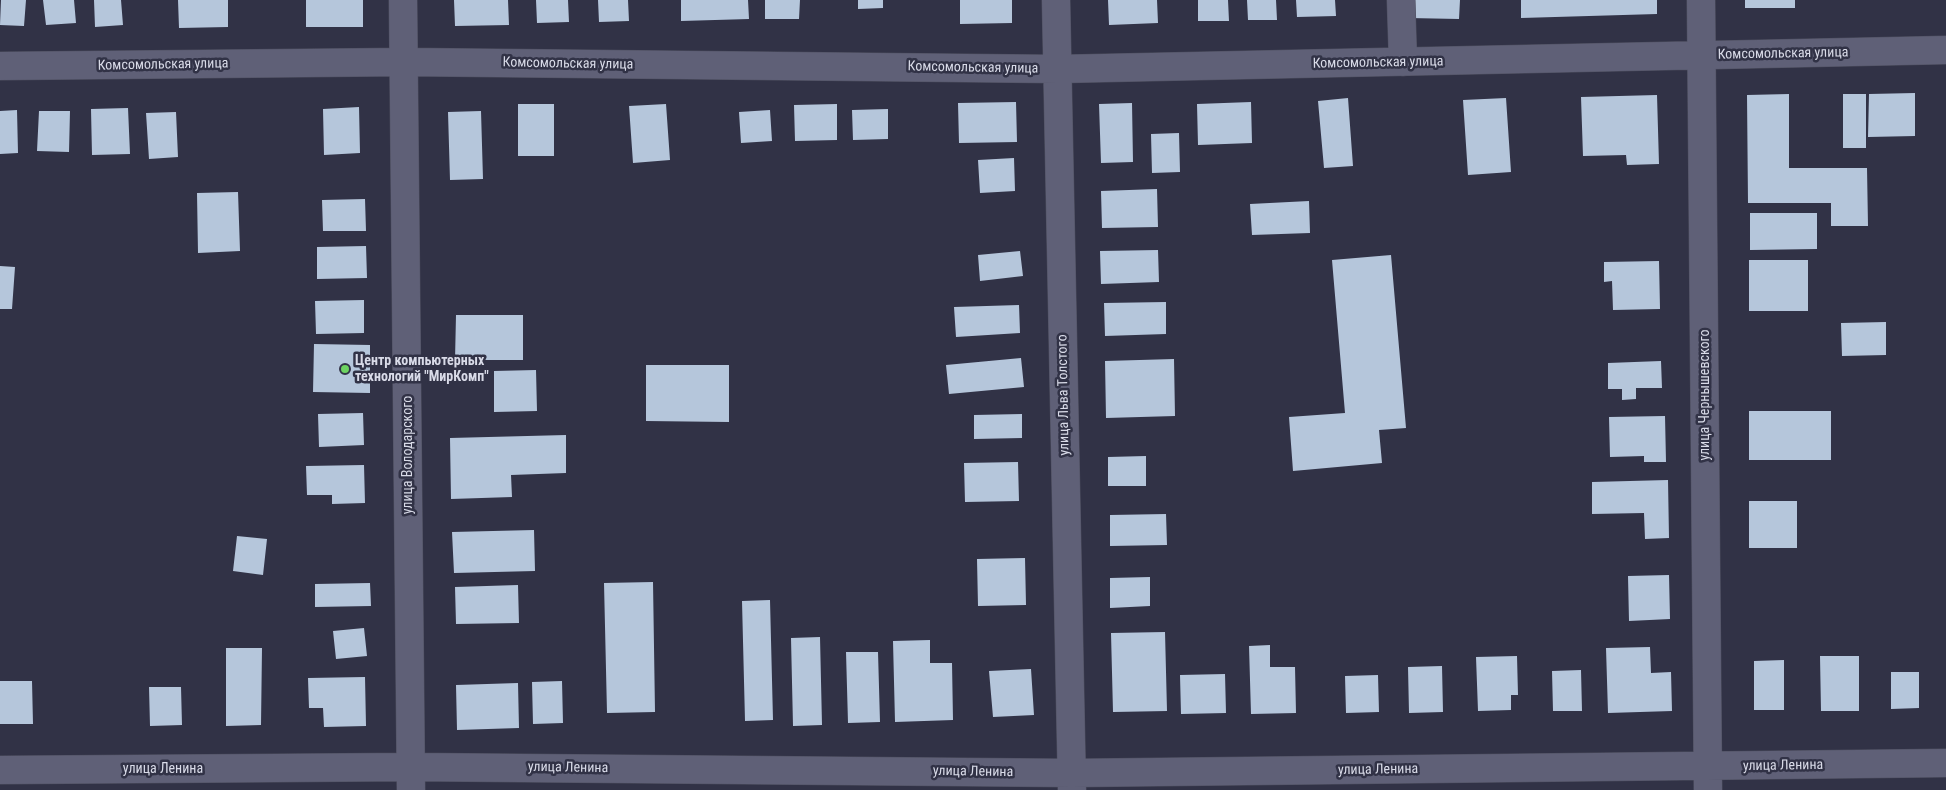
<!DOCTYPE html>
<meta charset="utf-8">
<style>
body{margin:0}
canvas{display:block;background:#313246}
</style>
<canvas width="1946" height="790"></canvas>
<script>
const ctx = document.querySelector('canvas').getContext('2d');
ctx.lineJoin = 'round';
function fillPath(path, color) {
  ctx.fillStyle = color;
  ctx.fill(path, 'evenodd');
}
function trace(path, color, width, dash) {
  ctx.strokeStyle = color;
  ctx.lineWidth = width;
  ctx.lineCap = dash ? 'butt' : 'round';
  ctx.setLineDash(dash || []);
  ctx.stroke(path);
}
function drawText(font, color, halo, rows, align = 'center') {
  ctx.font = font + ' "Roboto Condensed",sans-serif';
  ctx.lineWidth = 5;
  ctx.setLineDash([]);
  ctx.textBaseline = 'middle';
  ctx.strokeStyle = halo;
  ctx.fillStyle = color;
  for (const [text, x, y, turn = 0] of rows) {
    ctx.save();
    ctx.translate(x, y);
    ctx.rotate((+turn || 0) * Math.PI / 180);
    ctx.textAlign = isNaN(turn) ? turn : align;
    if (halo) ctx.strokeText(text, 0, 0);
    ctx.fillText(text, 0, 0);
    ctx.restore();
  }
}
fillPath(new Path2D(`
 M1,0H26L24,26L0,25Z
 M43,0H74L76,23L46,25Z
 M94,0H121L123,25L95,27Z
 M178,0H228V27L179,28Z
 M306,0H363V27H306Z
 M454,0H508L509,25L455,26Z
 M536,0H568L569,22L537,23Z
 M598,0H628L629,21L599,22Z
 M681,0H748L749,19L681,21Z
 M765,0H800L799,19H765Z
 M858,0H883V8L858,9Z
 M960,0H1012V23L960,24Z
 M1108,0H1157L1158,23L1109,25Z
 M1198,0H1228L1229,21H1198Z
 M1247,0H1276L1277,20H1248Z
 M1296,0H1335L1336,16L1297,17Z
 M1410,0H1460L1459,19L1409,18Z
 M1521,0H1657V14L1521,18Z
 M1745,0H1795V8H1745Z
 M1915,93V136L1868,137L1869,94Z
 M1789,94V168H1867L1868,226H1831V203H1748L1747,95Z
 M1843,94H1866V148H1843Z
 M1657,95L1659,164L1627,165L1626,155L1583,156L1581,97Z
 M1348,98L1353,166L1324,168L1318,101Z
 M1506,98L1511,172L1468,175L1463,100Z
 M1016,102L1017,142L959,143L958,103Z
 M1251,102L1252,143L1198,145L1197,104Z
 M1132,103L1133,162L1101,163L1099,104Z
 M518,104H554V156H518Z
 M666,104L670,160L633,163L629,106Z
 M837,104V140L795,141L794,105Z
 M359,107L360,153L324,155L323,109Z
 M128,108L130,154L92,155L91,109Z
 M888,109V139L853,140L852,110Z
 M17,110L18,153L0,154V111Z
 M770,110L772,141L741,143L739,112Z
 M39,111H70L69,152L37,151Z
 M481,111L483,179L450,180L448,112Z
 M176,112L178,157L149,159L146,113Z
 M1179,133L1180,172L1152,173L1151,134Z
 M1014,158L1015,191L980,193L978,160Z
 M1157,189L1158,227L1102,228L1101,191Z
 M238,192L240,251L198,253L197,193Z
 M365,199L366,231H323L322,200Z
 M1309,201L1310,233L1252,235L1250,204Z
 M1750,213H1817V249L1750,250Z
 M366,246L367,278L317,279V247Z
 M1158,250L1159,282L1101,284L1100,251Z
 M1020,251L1023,276L980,281L978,255Z
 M1391,255L1406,428L1379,430L1382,463L1293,471L1289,417L1345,413L1332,260Z
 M1749,260H1808V311H1749Z
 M1659,261L1660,309L1613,310L1612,281L1604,282V262Z
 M0,266L15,267L12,309H0Z
 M364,300V333L316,334L315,301Z
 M1166,302V334L1105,336L1104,303Z
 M1019,305L1020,333L956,337L954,307Z
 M456,315H523V360H455Z
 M1886,322V355L1842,356L1841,323Z
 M314,344L370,345V393L313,392Z
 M1021,358L1024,387L949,394L946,365Z
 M1174,359L1175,416L1106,418L1105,361Z
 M1661,361L1662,388H1636V399L1622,400V389H1608V363Z
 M646,365H729V422L646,421Z
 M536,370L537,411L494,412V371Z
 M1749,411H1831V460H1749Z
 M363,413L364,445L319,447L318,414Z
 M1022,414V438L974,439V415Z
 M1665,416L1666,462H1644V456L1610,457L1609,417Z
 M566,435V473L511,475L512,497L451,499L450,438Z
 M1146,456V486H1108V457Z
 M1018,462L1019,501L965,502L964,463Z
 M364,465L365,503L332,504V495H307L306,466Z
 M1668,480L1669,538L1645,539L1644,513L1592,514V482Z
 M1749,501H1797V548H1749Z
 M1166,514L1167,545L1110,546V515Z
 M534,530L535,571L454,573L452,532Z
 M237,536L267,539L263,575L233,571Z
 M1025,558L1026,605L978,606L977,559Z
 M1669,575L1670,619L1629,621L1628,576Z
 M1150,577V606L1110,608V578Z
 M653,582L655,712L607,713L604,583Z
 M370,583L371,606L315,607V584Z
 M518,585L519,623L456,624L455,587Z
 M770,600L773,720L745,721L742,601Z
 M364,628L367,656L336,659L333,631Z
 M1165,632L1167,711L1113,712L1111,633Z
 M820,637L822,725L793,726L791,638Z
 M930,640V663H952L953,720L895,722L893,641Z
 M1270,645V667H1295L1296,713L1251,714L1249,646Z
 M1650,647L1651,673L1671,672L1672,711L1608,713L1606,648Z
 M226,648H262L261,725L226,726Z
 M846,652H878L880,722L848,723Z
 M1517,656L1518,695H1511V710L1478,711L1476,657Z
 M1820,656H1859V711H1821Z
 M1784,660V710H1754V661Z
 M1442,666L1443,712L1409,713L1408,667Z
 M1031,669L1034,715L993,717L989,671Z
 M1581,670L1582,711H1553L1552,671Z
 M1891,672H1919V708L1891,709Z
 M1225,674L1226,713L1181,714L1180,675Z
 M1378,675L1379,712L1346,713L1345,676Z
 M365,677L366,726L324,727L323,708H309L308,678Z
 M0,681H32L33,724H0Z
 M562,681L563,723L533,724L532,682Z
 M518,683L519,728L457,730L456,685Z
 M149,687H181L182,725L150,726Z`), '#b5c6db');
const minor = new Path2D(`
 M403,0L411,790
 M1056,0L1072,790
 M1401,0L1403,62
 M1701,0L1708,790
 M0,66L405,62L1058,69L1946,50
 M0,770L411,767L1072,773L1946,763`);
trace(minor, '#4f5061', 29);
trace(minor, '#5f6077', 28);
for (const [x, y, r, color] of [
 [345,369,5,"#6dd361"]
]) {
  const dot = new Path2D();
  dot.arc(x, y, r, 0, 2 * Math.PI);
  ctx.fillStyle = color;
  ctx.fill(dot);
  trace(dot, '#313246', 2);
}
drawText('14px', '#d9dbe8', '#313246', [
 ["Комсомольская улица",1783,54,-1],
 ["Комсомольская улица",1378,63,-1],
 ["Комсомольская улица",568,64,1],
 ["Комсомольская улица",163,65,-1],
 ["Комсомольская улица",973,68,1],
 ["улица Льва Толстого",1064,395,-91],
 ["улица Чернышевского",1705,395,-90],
 ["улица Володарского",408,455,-90],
 ["улица Ленина",1783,766,-1],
 ["улица Ленина",568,768,1],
 ["улица Ленина",163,769],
 ["улица Ленина",1378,770,-1],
 ["улица Ленина",973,772,1]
]);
drawText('bold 14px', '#d9dbe8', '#313246', [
 ["Центр компьютерных",355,361],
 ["технологий \"МирКомп\"",355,377]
], 'left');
</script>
